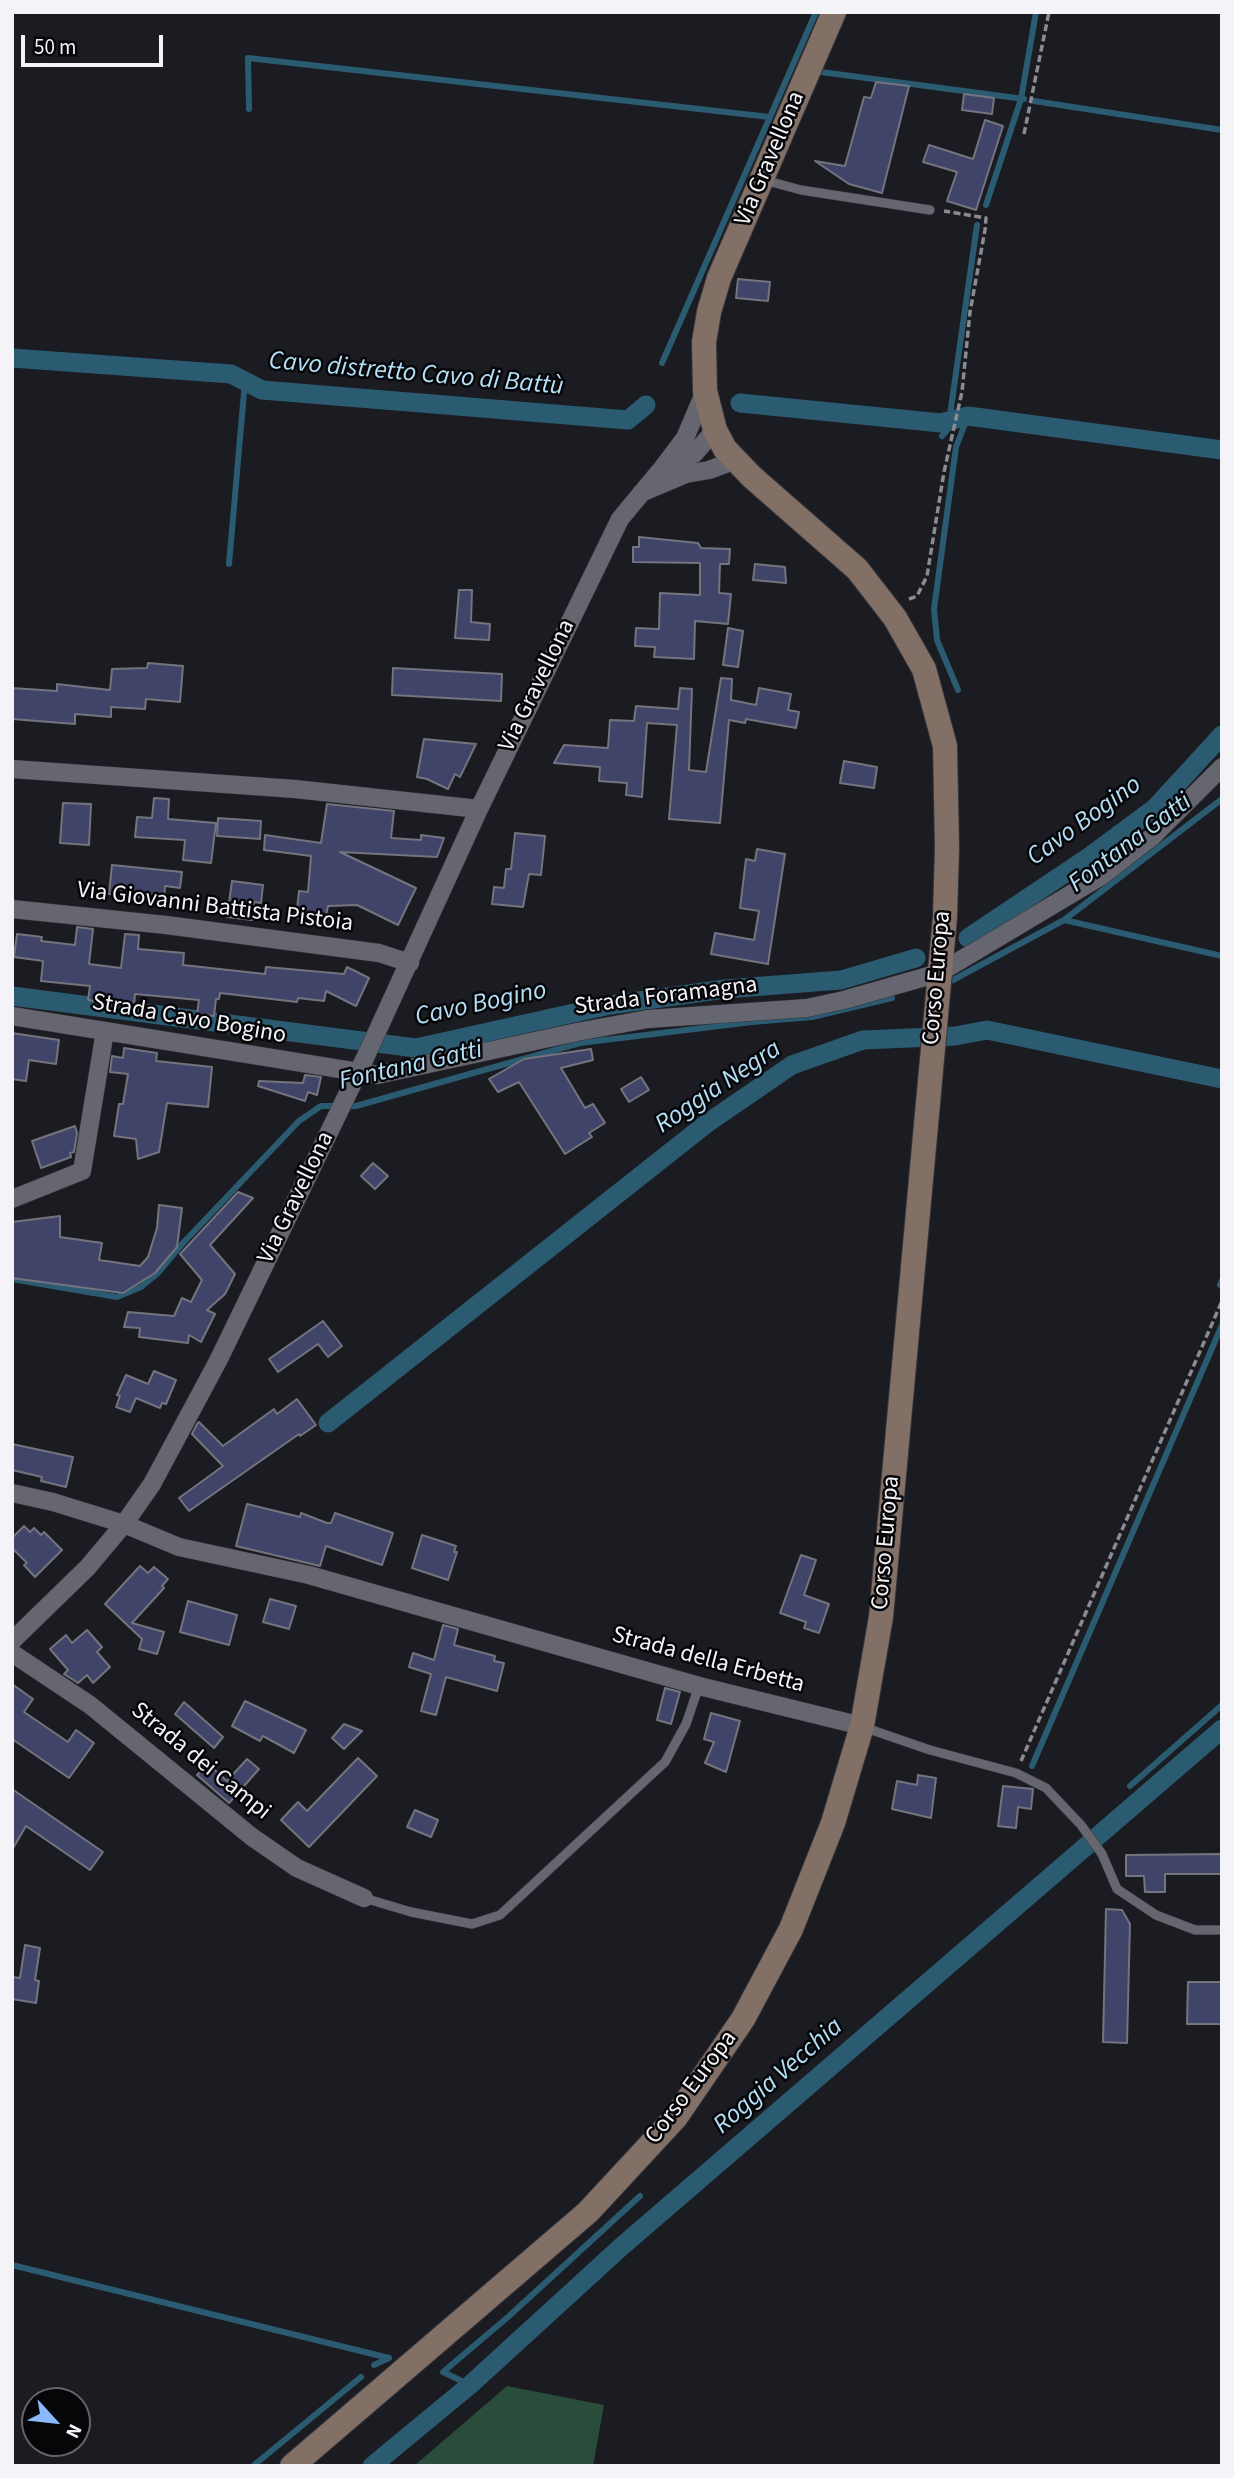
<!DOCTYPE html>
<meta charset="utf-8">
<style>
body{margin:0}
#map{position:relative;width:1234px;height:2478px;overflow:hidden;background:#1b1b22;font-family:"Source Sans 3",sans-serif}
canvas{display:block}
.frame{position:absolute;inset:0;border:14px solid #f3f3f8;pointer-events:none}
.north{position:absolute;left:21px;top:2387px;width:70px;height:70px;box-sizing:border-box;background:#060609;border:2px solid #656569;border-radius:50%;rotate:117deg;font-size:19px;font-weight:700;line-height:28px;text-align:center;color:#f3f3f8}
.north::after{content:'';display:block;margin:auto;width:24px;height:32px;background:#8abafc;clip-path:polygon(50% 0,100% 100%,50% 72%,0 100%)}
.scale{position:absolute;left:21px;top:35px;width:142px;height:32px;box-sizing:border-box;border:4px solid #f3f3f8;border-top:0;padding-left:9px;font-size:21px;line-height:24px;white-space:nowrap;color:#f3f3f8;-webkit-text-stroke:5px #060609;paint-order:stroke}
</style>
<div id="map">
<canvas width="1234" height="2478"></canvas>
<div class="frame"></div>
<div class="north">N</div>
<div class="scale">50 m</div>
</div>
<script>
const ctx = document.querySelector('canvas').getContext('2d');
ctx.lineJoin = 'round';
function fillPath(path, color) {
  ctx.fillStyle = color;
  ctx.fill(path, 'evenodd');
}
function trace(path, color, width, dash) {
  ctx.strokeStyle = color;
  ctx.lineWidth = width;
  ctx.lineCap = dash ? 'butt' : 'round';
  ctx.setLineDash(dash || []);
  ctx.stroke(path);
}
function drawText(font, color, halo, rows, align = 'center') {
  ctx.font = font + ' "Source Sans 3",sans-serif';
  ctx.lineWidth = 5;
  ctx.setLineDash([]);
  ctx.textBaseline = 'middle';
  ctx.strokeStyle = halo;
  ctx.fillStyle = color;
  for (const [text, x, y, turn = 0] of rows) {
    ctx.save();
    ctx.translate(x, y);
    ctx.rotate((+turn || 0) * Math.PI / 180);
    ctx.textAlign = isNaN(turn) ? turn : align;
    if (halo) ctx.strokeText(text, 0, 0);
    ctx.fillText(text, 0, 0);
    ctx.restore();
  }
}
fillPath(new Path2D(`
 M507,2386L604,2405L593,2466H414Z`), '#2a4c3b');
trace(new Path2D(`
 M821,72L1024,99
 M1034,101L1222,130
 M249,109L248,58L770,117
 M986,205L1021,99L1036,12
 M662,363L816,12
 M942,436L948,429L977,225
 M229,564L245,381
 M958,690L937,640L934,609L956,447L968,416
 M1064,920L1222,956
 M953,980L1064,920L1222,799
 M12,1279L117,1297L141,1287L157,1274L183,1243L299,1121L321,1106H356L580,1043L752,1022L812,1017L892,998
 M1220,1285L1222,1280
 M1032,1766L1222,1325
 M1130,1786L1222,1705
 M12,2265L389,2358
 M374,2365L389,2358
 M470,2385L443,2372L508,2317L640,2196
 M253,2466L361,2377`), '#2b5b71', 6);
trace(new Path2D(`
 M12,358L231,374L262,390L628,420L646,405
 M740,403L941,423L968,416L1222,450
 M968,938L1089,857L1155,808L1222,735
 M12,996L416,1048L610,1005L725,989L841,980L916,958
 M328,1423L706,1124L792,1065L863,1040L955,1036L987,1030L1222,1079
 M372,2466L470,2385L621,2247L1222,1729`), '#2b5b71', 19);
const building = new Path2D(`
 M876,82L909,86L882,193L849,184L815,161L845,166L864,97L871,98Z
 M964,94L994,98L992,114L962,110Z
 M985,120L1003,126L976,210L947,201L957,172L923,162L929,145L973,159Z
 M738,279L770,282L768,301L736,298Z
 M639,537L698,543L701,548L730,549L729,564H720L719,593L731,594L728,624L695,621L694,659L654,657L655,647L635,646L636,628L659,629L660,593L700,595V563L633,562V547H639Z
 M755,564L785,567L786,583L753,580Z
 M459,590H472L471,622L490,624L489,640L455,638Z
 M728,628L743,631L738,667L723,665Z
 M148,663L183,666L180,702L146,699L145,709L111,707V717L75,714V724L12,719V688L57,691V684L110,690L112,669L147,668Z
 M393,668L502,674L501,701L392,695Z
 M721,678L732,679L731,700L756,705L759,688L791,694L788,710L799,712L796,728L746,719L745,723L729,720L720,823L669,819L677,725L647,723L642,797L626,795L627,783L599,781L600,767L554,763L564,745L608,748L610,720L634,721L636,706L678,709L680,688L692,689L689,770L706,772Z
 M424,739L476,744L460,777L455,774L448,789L427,779L417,777Z
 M844,761L877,767L874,788L840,783Z
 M154,798L169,799L168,819L216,823L211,863L183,860L185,840L135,837L137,817L152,818Z
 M63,803L91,804L89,845L60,843Z
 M327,804L394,811L391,838L421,840V835L444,838L437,857L340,852L416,888L398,925L357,905L328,906L325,921L296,918L299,891L308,892L311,856L264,850L265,835L321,843Z
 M218,818L261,821L260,839L217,836Z
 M515,833L545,836L541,875L529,874L523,907L492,904L494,887L504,888L506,869H511Z
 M757,849L785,854L768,964L711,954L715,933L754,940L759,911L740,908L746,859L755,861Z
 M112,865L182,872L180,888L165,886L164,900L109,894Z
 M232,881L263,885L261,903L254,902L252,920L227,917Z
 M77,927L93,929L89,964L121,968L125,934L139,935L138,949L184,953L183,965L265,974L266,967L344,974L347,967L369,978L356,1006L326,991L324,1001L298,998L297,1002L220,993L219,999H216L214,1016L197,1014L199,1000L135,994L134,1006L88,1000L90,986L41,981L43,961L14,957L17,934L42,937L41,941L75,945Z
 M12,1033L59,1040L56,1064L29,1060L26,1081L12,1079Z
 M124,1048L157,1053L156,1061L212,1067L208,1107L167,1103L159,1152L138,1159L136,1139L114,1136L119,1104H123L128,1074L110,1072L112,1056L123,1058Z
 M591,1049L593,1060L561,1068L585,1108L593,1104L605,1123L589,1133L592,1137L565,1154L519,1082L498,1092L489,1079L524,1059Z
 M305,1075L321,1077L317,1095L308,1092L305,1101L258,1086L259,1081L303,1083Z
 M641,1077L649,1090L629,1102L621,1089Z
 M75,1126L77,1133L74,1152L70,1153L71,1157L41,1168L32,1141Z
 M373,1163L388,1176L375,1189L361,1176Z
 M238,1192L253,1198L210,1245L235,1274L225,1294L207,1310L215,1314L201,1342L189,1335L188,1343L139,1337L140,1328L124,1327L128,1312L174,1316L182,1298L191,1302L202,1280L180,1254Z
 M159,1205L182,1208L177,1247L155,1273L123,1293L12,1278V1222L60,1216V1237L102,1243L99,1260L140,1266L148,1257L157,1228Z
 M323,1321L342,1346L328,1357L318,1344L278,1372L269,1359Z
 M154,1371L176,1380L166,1404L162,1403L160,1408L136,1398L130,1412L116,1407L120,1396L117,1395L126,1375L148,1384Z
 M297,1399L316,1425L300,1436L299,1434L189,1511L179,1498L223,1466L192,1434L197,1424L199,1422L223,1446L274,1409L277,1414Z
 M12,1444L73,1457L66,1487L41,1481L42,1477L12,1470Z
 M247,1504L300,1517L301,1513L327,1523H331L335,1513L393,1533L382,1565L326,1546L320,1566L236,1546Z
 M24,1526L30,1532L34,1528L41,1535L44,1532L62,1550L35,1577L24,1565L27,1563L12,1548V1538Z
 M422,1535L456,1546L454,1552H457L448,1580L412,1568Z
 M801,1555L816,1560L804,1595L829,1604L819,1633L804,1628L806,1622L780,1613Z
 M140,1566L148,1573L154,1567L168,1579L162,1586L164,1588L132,1623L164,1632L157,1654L139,1649L142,1639L105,1604Z
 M270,1599L296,1606L289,1629L263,1622Z
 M188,1601L237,1615L229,1645L180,1632Z
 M443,1625L458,1629L454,1645L495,1656L494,1661L504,1663L497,1691L446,1677L436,1715L421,1711L431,1674L409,1667L413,1653L434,1660Z
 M87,1630L102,1647L97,1652L110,1667L93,1683L87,1675L78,1683L64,1674L68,1670L50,1649L66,1635L72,1643Z
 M12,1684L33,1699L24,1712L68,1742L76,1730L94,1743L69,1778L12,1739Z
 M665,1688L680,1692L671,1724L657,1720Z
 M245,1701L306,1730L294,1753L263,1736L260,1741L232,1726Z
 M184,1702L223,1737L214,1748L175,1714Z
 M711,1713L740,1721L726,1772L705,1763L714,1742L704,1739Z
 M344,1724L362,1731L344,1749L332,1738Z
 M358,1758L377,1776L309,1847L281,1820L298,1802L307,1811Z
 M247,1759L259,1769L229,1803L197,1775L208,1764L227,1781Z
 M918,1775L936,1778L931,1818L892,1809L897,1781L917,1785Z
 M1003,1786L1033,1789L1031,1809L1018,1807L1016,1828L998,1826Z
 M12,1789L103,1852L90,1870L26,1826L12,1850Z
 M415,1810L438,1820L431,1837L407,1827Z
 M1222,1854V1874H1165V1892H1145L1144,1876H1126V1855Z
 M1106,1909L1122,1910L1130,1924L1127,2043L1103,2042Z
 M25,1945L40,1948L35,1980L39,1981L36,2003L12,1999V1977L20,1978Z
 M1188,1982H1222V2024H1187Z`);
fillPath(building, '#414469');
trace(building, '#73747d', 2);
const service = new Path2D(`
 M764,180L801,190L930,210
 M863,1727L930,1750L1016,1773L1046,1788L1081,1825L1102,1854L1117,1889L1156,1915L1195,1930H1222
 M364,1898L411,1912L472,1924L500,1915L665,1762L686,1724L699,1686`);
const minor = new Path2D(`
 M661,470L685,438L705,391
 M641,493L686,474L709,470L736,460
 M12,769L295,789L479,809
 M12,909L166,925L379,953L410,963
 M12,1016L377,1075L577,1032L648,1019L807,1008L844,1000L939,973L1103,875L1152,837L1222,767
 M12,1199L82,1171L105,1031
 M12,1493L53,1502L124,1524L179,1547L309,1575L699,1686L862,1726
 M12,1641L88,1567L124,1524L152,1484L218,1361L365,1058L479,809L620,519L659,472L694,454L715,430
 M12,1653L90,1705L252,1837L297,1868L364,1898`);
const secondary = new Path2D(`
 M292,2466L588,2212L676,2117L743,2019L791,1929L833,1823L862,1726L881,1617L945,917L947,848L945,746L924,669L895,618L857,569L752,477L725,449L715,430L705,391L704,342L709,312L719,278L834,12`);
trace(service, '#35353b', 10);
trace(minor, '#35353b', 19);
trace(secondary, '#35353b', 26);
trace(new Path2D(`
 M1024,134L1049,12
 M909,599L917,596L927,576L944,472L962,392L970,312L985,230L986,218L944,211
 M1021,1761L1222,1301`), '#8b8b91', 3.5, [7, 3.5]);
trace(service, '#65666f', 9);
trace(minor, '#65666f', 18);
trace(secondary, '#827067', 24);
drawText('24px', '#f3f3f8', '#060609', [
 ["Via Gravellona",771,159,-67],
 ["Via Gravellona",538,686,-64],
 ["Via Giovanni Battista Pistoia",215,908,7],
 ["Corso Europa",938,978,-85],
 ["Strada Foramagna",666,997,-7],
 ["Strada Cavo Bogino",189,1020,10],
 ["Via Gravellona",297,1198,-64],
 ["Corso Europa",887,1543,-85],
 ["Strada della Erbetta",708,1661,15],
 ["Strada dei Campi",200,1762,39],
 ["Corso Europa",692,2088,-53]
]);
drawText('italic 26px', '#b3e0f6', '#060609', [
 ["Cavo distretto Cavo di Battù",416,375,5],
 ["Cavo Bogino",1085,822,-36],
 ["Fontana Gatti",1131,844,-37],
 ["Cavo Bogino",481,1005,-12],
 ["Fontana Gatti",411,1067,-13],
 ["Roggia Negra",719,1088,-34],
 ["Roggia Vecchia",779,2077,-41]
]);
</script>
